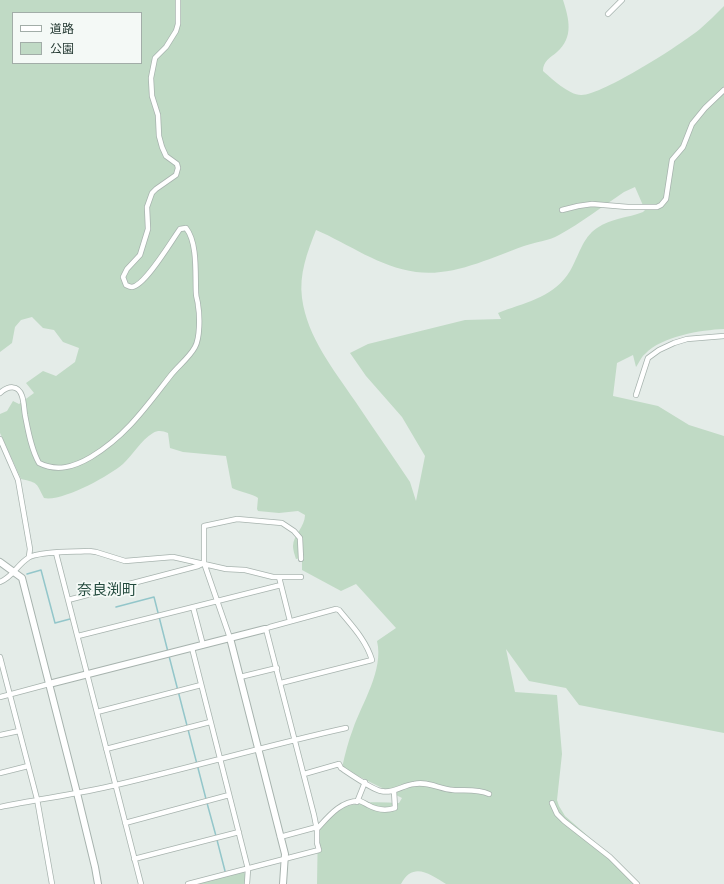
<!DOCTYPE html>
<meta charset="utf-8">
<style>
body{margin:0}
#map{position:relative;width:724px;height:884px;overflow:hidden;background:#e4ece8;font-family:Poppins,"Noto Sans JP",sans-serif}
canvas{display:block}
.legend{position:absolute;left:12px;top:12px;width:130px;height:52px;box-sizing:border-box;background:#f4f9f6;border:1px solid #a2ada8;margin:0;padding:5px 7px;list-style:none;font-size:12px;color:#263b34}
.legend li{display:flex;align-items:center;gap:8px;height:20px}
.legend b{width:20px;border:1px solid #a2ada8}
</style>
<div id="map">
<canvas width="724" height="884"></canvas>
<ul class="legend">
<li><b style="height:5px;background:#fff"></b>道路</li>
<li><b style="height:11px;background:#c0dac5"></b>公園</li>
</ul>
</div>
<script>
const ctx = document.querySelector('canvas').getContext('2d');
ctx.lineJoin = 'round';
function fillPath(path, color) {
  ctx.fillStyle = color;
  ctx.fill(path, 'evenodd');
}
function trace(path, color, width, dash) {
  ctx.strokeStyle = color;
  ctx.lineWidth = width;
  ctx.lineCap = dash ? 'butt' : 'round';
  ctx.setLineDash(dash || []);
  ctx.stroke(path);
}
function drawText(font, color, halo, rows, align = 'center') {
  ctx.font = font + ' Poppins,"Noto Sans JP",sans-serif';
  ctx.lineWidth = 3.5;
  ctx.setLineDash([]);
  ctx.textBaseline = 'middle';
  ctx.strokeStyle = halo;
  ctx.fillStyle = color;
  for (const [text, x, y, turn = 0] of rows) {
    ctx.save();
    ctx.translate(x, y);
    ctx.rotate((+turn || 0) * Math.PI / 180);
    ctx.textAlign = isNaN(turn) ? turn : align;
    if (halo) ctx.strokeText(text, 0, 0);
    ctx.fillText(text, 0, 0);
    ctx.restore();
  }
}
fillPath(new Path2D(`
 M0,0H563C569,19 574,37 557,52C550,58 543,61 543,71C551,78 569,95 581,95C601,96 682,44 700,29C708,22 716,14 724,6V329C701,330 662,336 645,354C641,357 639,363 636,367L633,355L617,363L613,396L658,406L689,425L724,436V733L579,705L566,688L529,681L506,649L515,692L557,695L562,754L557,800L559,806L565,816L621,865L636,884H446C430,874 413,861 401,884H317L318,824C323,820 328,816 334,812C354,800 377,802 399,803L402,798L342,768C345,754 348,742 353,729C362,703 384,670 377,641L396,628L356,584L341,591L302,570V558L296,559C295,556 293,550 293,546C293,535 305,527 305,515L298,511L279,513L258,511L257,509L258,498C255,495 238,491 232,488L226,456L183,452L170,448L168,433C163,431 158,430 153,433C141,440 133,455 123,464C109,476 62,502 44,498C36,483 39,483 21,479L0,433V414L7,411L13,401L19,404L34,393L26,383L43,371L56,376L75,362L79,348L63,342L54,330L43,328L32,317L21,320L15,327L12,343L0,352ZM13,13H141V63H13ZM635,187L645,210L643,212C628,218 611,218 597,228C582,238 579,256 570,271C555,296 528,302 503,311L498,313L501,319L465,320L368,344L350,353L366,376L402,417L425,456L416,501L410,482C392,455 373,428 355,401C334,370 307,337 302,298C299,274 307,253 316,230C349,244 379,267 416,272C453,277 490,258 524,246C535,242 549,241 559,235C581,223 603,206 624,192Z
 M243,871L246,875L245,884H193Z`), '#c0dac5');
trace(new Path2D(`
 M27,574L41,570L55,623L70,619
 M116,607L154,597L168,652
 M169,656L206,799
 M207,803L216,836
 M217,840L225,871`), '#93c6ca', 1.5);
const minor = new Path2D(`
 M608,14L622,0
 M562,210L578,206L592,204L628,207H657L661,205L666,199L672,160L683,147L692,124L705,108L724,90
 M0,393C8,386 18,384 22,396C24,402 24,409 25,415C28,430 31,449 39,463C57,472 74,467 91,457C126,436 146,407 171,375C178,366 189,358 195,347C200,338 200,316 198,305C198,301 196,298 196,293C195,275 198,243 186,228L180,229C172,240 145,286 132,287C130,287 128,286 126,285L123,277L127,269L140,255L148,229L147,207L152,193L156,189L176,175L178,168L177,164L166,156L162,147L159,136L158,115L152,96L151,78L155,58L166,47L176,31L178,24V0
 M636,395L648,358L659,350L674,343L687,339L724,336
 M0,439L18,480L30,549L29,556
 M56,553L141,884
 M279,577L290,621
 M0,582C13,577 17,565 28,558C37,551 76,552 89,551L96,552L125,561L173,557L226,569L245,570L273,577H301
 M68,600L198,566L204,563
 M193,607L203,645
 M265,629L270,627L336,609L339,610C352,626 366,640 372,660L281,683
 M78,636L281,585
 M230,638L204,563V526L237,519L282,523L294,531L300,538L301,559
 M192,648L248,869L247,884
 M0,657L37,799L52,884
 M240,677L277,668
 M0,697L49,684
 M97,712L201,685
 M0,735L19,731
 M106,749L210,722
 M0,773L28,766
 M304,774L339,764L341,768C350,774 373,790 381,791C393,794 403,785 414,784C428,781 439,789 453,790C465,791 478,789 489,794
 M357,802L365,782
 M552,803L557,814L564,821L610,857L637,884
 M0,807C39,799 78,794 116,785C193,767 269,745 346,728
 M125,823L229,795
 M317,829C328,817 341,800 360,801C363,802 366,804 368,805C377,810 386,811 395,808L394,791
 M280,837L317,827
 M134,859L239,832
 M188,884L319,850L317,843V830L314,815L266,629`);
const tertiary = new Path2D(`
 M0,562L22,578L77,793L95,867L98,884
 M230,638L285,854L283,884
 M49,684L265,629`);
trace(minor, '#a7b3ae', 6);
trace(tertiary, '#a7b3ae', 8);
trace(minor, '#fff', 4.5);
trace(tertiary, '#fff', 6);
drawText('15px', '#244b3e', '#f4f9f6', [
 ["奈良渕町",107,591]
]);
</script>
